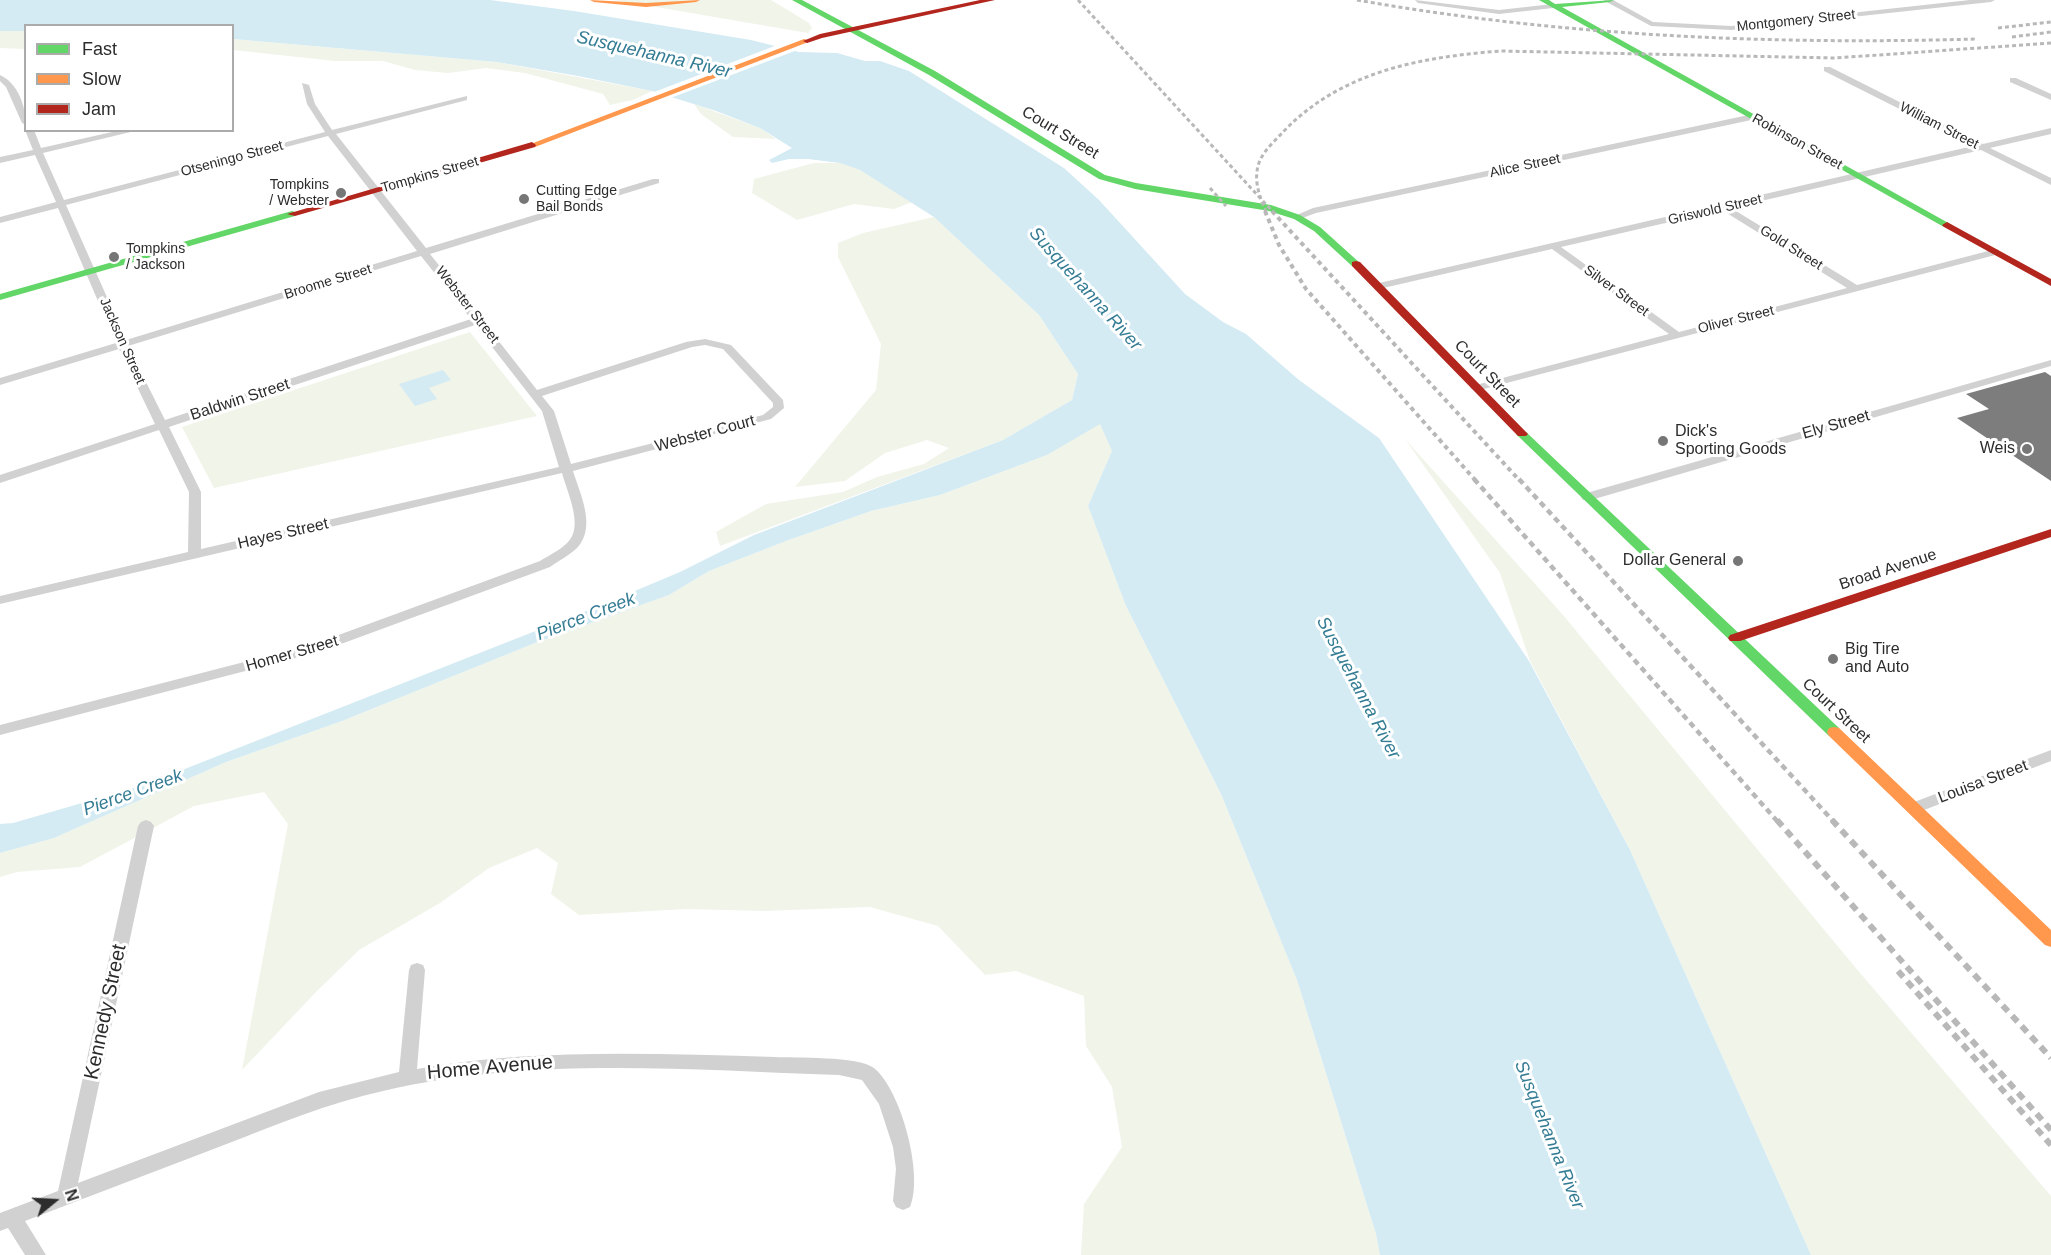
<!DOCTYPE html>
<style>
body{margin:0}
#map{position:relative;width:2051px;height:1255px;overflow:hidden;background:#fff;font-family:Arial,sans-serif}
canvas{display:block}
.legend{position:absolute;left:24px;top:24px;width:210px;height:108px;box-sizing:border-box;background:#fff;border:2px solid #ababab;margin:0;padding:8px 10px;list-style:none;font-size:18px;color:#2c2c2c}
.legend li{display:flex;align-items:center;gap:12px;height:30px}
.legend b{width:30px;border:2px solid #ababab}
.north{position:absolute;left:24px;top:1171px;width:60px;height:60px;-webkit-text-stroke:4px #fff;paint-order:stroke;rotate:72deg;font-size:16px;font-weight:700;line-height:24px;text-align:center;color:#2c2c2c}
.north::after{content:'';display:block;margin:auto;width:21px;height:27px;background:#2c2c2c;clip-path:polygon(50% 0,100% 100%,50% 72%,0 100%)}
</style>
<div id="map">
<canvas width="2051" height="1255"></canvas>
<ul class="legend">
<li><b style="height:8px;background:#63d668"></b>Fast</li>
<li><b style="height:8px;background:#ff974d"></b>Slow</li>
<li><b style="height:8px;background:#b3261e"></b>Jam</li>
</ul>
<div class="north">N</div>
</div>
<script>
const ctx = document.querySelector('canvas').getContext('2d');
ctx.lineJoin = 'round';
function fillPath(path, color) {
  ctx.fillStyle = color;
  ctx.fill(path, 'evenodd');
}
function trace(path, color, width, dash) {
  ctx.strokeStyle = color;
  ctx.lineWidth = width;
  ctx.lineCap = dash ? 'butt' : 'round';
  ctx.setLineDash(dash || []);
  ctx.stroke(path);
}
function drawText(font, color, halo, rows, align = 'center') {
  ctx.font = font + ' Arial,sans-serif';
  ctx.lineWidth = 6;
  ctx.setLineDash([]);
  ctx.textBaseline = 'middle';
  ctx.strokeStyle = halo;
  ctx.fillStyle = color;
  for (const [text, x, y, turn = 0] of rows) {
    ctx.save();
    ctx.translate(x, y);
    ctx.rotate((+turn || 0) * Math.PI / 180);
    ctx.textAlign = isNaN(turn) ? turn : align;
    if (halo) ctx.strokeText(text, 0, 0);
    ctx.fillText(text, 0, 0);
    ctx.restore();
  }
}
fillPath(new Path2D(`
 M615,0H771L809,23L812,28L808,33Z
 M0,31H25V49L0,48Z
 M232,39L497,62L652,91L633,100L610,105L603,94L525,73L486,68L448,73L415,70L383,61H335L233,50Z
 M694,104L760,128L776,139L733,137L701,114Z
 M814,163H840L860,170L912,202L894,209L854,204L797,220L752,193L754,179Z
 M934,217L1039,315L1078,374L1072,400L1003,440L720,546L716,532L766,504L843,492L877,477L924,464L949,448L927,440L885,453L845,481L795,487L876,390L881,344L838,257V243L863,233Z
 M470,332L537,416L214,488L182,427Z
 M1100,423L1112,451L1088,506L1126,606L1221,794L1297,980L1376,1234L1380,1255H1081L1084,1204L1122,1147L1112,1087L1086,1046L1084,996L1016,971L985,975L938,926L870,907L763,911L687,909L579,915L551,894L558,863L537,848L489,868L440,903L359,950L315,993L242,1070L288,824L264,792L194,806L80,867L17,872L0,877V853L54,838L226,762L342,721L535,643L669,595L709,571L786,541L871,511L940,495L1047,455Z
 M1405,439L1563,615L1855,967L2051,1196V1255H1811L1630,850L1530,661L1500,573Z`), '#f1f4e9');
fillPath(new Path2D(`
 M0,0H490L574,11L751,40L799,52L837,53L865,61H880L909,71L1064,168L1099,200L1185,294L1223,322L1246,334L1299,380L1379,438L1529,661L1630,850L1811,1255H1380L1376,1234L1297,980L1221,794L1126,606L1088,506L1112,451L1100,424L1047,455L940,495L871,511L786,541L709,571L669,595L535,643L342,721L226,762L54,838L0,853V824L13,823L144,785L599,606L680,572L754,535L1003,440L1072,400L1078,374L1039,315L934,217L860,170L840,163L808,159H789L772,163L769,160L792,148L760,128L716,111L652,91L578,76L497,62L233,39L232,26H26L25,31H0Z
 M443,370L451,380L429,388L437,399L415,406L399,384Z`), '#d4ebf3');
fillPath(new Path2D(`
 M780,44L800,49L668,99L649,94Z`), '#fff');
fillPath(new Path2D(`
 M2045,372L2051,376V481L1957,418L1989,409L1966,394Z`), '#7d7d7d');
fillPath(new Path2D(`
 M1415,0L1499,10L1553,4L1557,6L1553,8L1499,14L1418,3Z
 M1603,0H1613L1653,22L1731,26L1970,0H1995L1991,2L1731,30L1651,26Z
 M1824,67H1830L1983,144L2051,128V134L1990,148L2051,178V185L1981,150L1731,208L1857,285L1996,249L1999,250V254L1476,391L1470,388L1472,386L1669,334L1552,249L1379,289L1374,286L1379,283L1973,146L1824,71ZM1722,210L1847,288L1679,332L1561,247Z
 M0,75C18,83 26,107 26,125L22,123L6,87L0,81Z
 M2010,78H2016L2051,94V100L2010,82Z
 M302,83L309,85L315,104L332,130L467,96V100L336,134L426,248L653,179H659V183L430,254L480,317L483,318V321L537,390L686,342L705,339L731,345L783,400L784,408L771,419L573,471C580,494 597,527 577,548C570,555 558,561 550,567L322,651L0,735V725L314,644L540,561C549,555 561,550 568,542C584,526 567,492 562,473L0,604V596L188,552L189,492L159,430L0,483V475L155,424L119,349L0,385V378L116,343L58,208L0,223V217L56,202L35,155L0,163V157L33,150L25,130L26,129V130H34L41,148L121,130H139L43,153L64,200L325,132L307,104ZM328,136L417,251L126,340L66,205ZM421,256L471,319L165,420L128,346ZM475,325L542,411L559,467L201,549V492L169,427ZM705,345L723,349L773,403V407L763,415L571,464L554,411L542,396L692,347Z
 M1753,114L1757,117L1756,119L1316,213L1297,220L1292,217L1313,208Z
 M2051,360V366L1591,500H1583L1581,497L1583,494Z
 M2051,750V761L1919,812H1909L1906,808L1909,804Z
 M146,820L151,822L154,826L78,1183L319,1092L399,1072L409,970L411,965L417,963L423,965L425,970L417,1069C535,1048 655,1054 775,1057C795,1058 858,1056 874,1068C901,1090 924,1175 910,1207L903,1210L896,1207L893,1201L896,1169L893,1147L879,1104L862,1080L839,1075C688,1070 531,1056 383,1091C328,1103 276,1125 224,1145C158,1170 91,1196 25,1221L46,1255H25L8,1228L0,1231V1213L58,1191L138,826L141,822Z`), '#d1d1d1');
fillPath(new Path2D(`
 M792,0H802L935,71L1105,175L1136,183L1271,205L1300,215L1320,227L1361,264L1360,266H1352L1314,231L1294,219L1269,211L1135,189L1099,179L929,75Z
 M1539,0H1549L1555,4L1614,0L1610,2L1562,7L1952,225L1944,227Z
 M292,211L295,212V216L0,300V294Z
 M1522,431L1526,432L1839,728L1841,732L1839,736H1829L1518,436L1516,434Z`), '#63d668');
fillPath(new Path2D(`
 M590,0L646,3L700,0L696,2L646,7L594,2Z
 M804,39L811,41L535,147L528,145Z
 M1834,727L1839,728L2051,930V947L2045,945L1829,736L1827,732L1829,728Z`), '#ff974d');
fillPath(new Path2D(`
 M980,0H995L822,38L807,43L803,41L820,34Z
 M532,142L536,145L535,147L295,216L287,214Z
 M1947,222L2051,279V286L1944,227L1942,225Z
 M1356,261L1360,262L1526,432L1528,434L1526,436H1518L1352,266V262Z
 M2051,529V537L1740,641H1730L1728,638L1730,635Z`), '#b3261e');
trace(new Path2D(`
 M1078,0L1273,212
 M1357,0C1561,36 1769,45 1976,39
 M1998,28L2051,22
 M2012,37L2051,32
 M1210,188L1226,206
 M1266,212C1261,200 1255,185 1257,172C1258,155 1273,143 1284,131C1342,71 1421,57 1501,51L1835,58L2051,43`), '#b8b8b8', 3, [4, 3]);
trace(new Path2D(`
 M1265,211L1279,245L1306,289L1476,481
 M1272,211L1520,481`), '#b8b8b8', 4, [4.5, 4]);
trace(new Path2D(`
 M1474,479L1778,822
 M1519,479L1834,822`), '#b8b8b8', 4.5, [6, 4.5]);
trace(new Path2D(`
 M1777,820L2051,1130
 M1832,820L2051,1058
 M1898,971L2051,1145`), '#b8b8b8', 6, [8, 6]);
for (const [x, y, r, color] of [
 [341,193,6,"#767676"],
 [524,199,6,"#767676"],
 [114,257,6,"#767676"],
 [1663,441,6,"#767676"],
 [2027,449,6,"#767676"],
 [1738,561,6,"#767676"],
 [1833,659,6,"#767676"]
]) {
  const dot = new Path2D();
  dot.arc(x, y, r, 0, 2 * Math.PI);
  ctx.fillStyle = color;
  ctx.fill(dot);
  trace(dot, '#fff', 2);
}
drawText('14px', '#2c2c2c', '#fff', [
 ["Montgomery Street",1796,21,-6],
 ["William Street",1939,126,27],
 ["Robinson Street",1797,142,29],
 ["Otseningo Street",232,159,-15],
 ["Alice Street",1525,166,-12],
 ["Tompkins Street",430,175,-16],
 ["Griswold Street",1715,210,-13],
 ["Gold Street",1791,248,32],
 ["Broome Street",328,282,-17],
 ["Silver Street",1616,291,36],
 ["Webster Street",467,305,52],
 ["Oliver Street",1736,320,-14],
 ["Jackson Street",122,341,66]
]);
drawText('14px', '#2c2c2c', '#fff', [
 ["Tompkins",329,185,"right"],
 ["/ Webster",329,201,"right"],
 ["Cutting Edge",536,191],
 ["Bail Bonds",536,207],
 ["Tompkins",126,249],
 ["/ Jackson",126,265]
], 'left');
drawText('16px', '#2c2c2c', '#fff', [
 ["Court Street",1060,133,31],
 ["Court Street",1487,374,46],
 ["Baldwin Street",240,400,-18],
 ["Ely Street",1836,425,-16],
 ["Webster Court",705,434,-15],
 ["Hayes Street",283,534,-13],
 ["Broad Avenue",1888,570,-18],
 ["Homer Street",292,654,-16],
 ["Court Street",1836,711,43],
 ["Louisa Street",1983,782,-21]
]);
drawText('16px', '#2c2c2c', '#fff', [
 ["Dick's",1675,432],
 ["Sporting Goods",1675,450],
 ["Weis",2015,449,"right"],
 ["Dollar General",1726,561,"right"],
 ["Big Tire",1845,650],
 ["and Auto",1845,668]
], 'left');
drawText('italic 18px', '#337c94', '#fff', [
 ["Susquehanna River",654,55,13],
 ["Susquehanna River",1085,289,48],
 ["Pierce Creek",586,617,-21],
 ["Susquehanna River",1358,688,62],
 ["Pierce Creek",133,793,-20],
 ["Susquehanna River",1549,1135,68]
]);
drawText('20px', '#2c2c2c', '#fff', [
 ["Kennedy Street",106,1012,-78],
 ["Home Avenue",490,1068,-5]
]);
</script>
